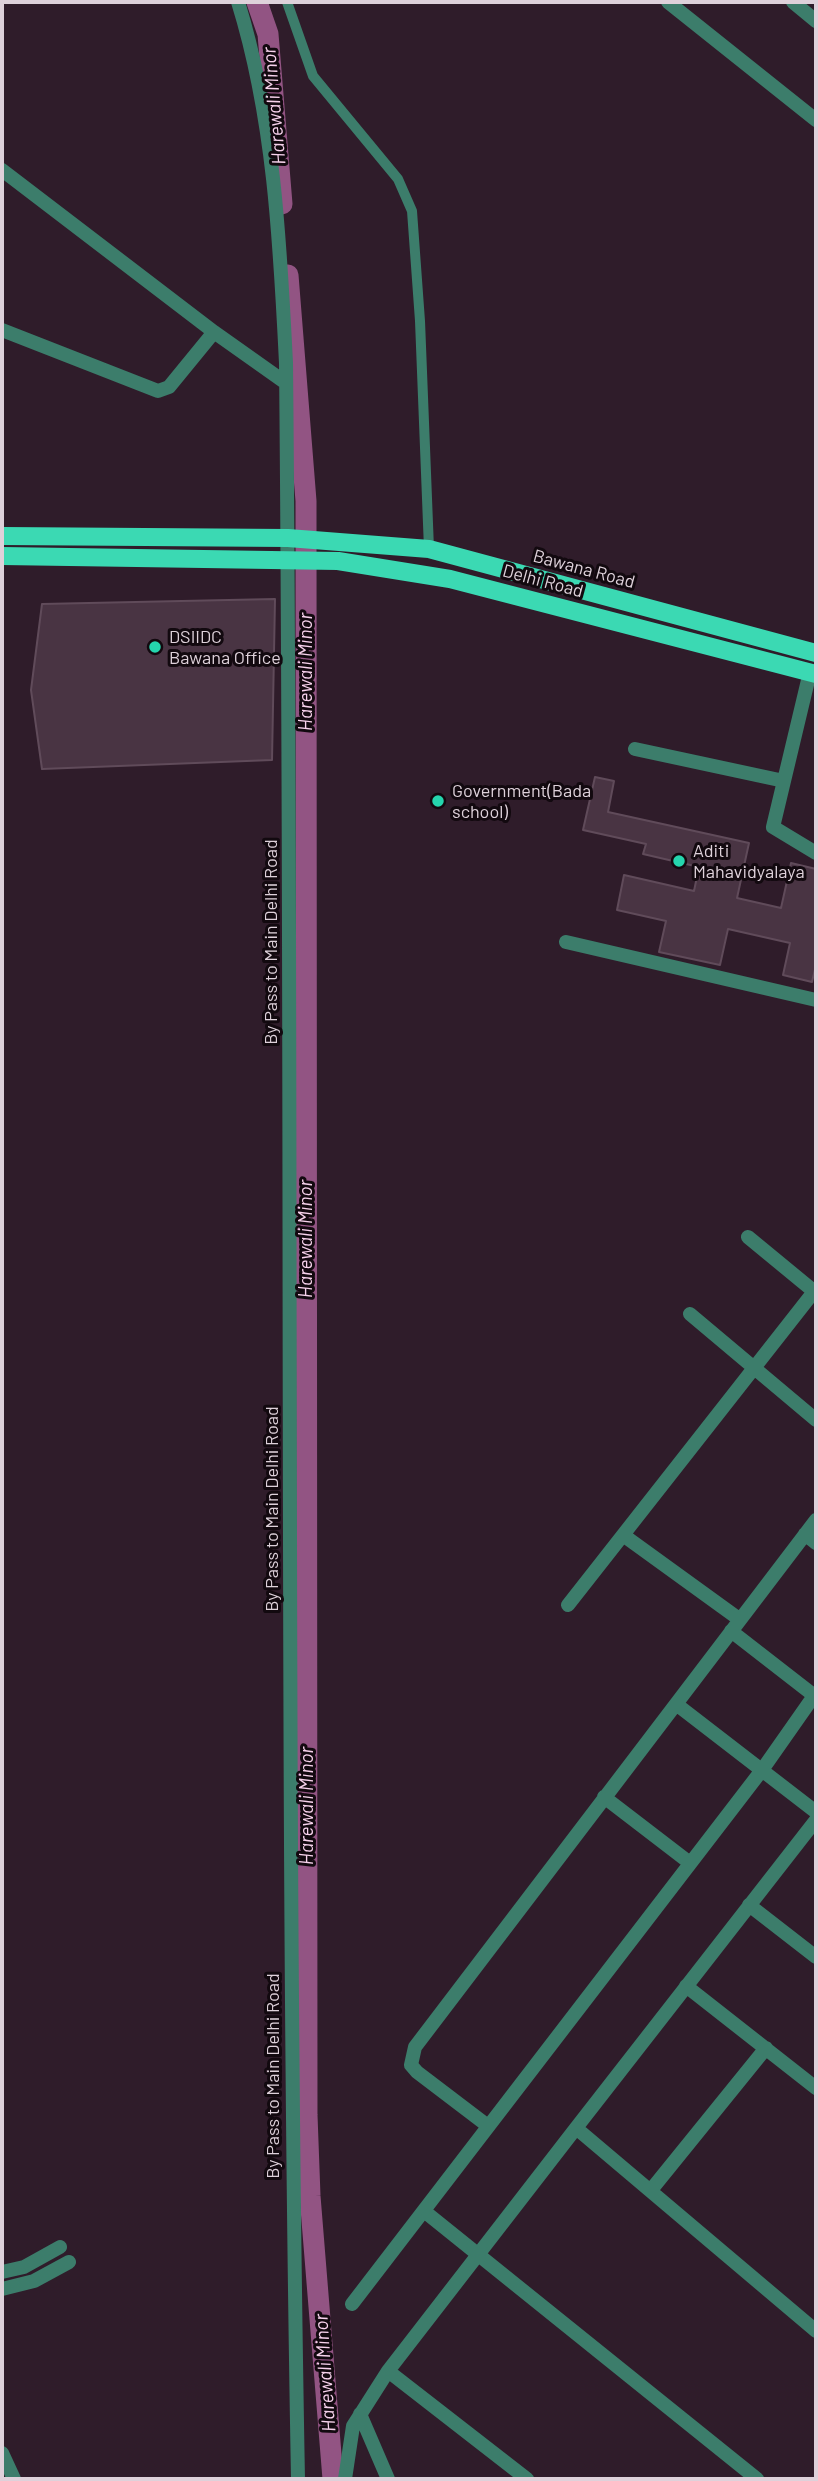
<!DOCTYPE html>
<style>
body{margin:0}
#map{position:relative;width:818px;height:2481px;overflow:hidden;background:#2f1c2a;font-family:Barlow,sans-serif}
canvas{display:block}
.frame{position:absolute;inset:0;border:4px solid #ded1da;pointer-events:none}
</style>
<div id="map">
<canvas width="818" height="2481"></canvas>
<div class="frame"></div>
</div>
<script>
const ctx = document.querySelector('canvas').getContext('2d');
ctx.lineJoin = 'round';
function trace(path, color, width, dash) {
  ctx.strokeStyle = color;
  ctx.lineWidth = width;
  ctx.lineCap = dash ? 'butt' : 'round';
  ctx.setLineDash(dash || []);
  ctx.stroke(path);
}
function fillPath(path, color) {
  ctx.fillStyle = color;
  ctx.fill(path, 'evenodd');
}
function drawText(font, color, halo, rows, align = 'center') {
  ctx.font = font + ' Barlow,sans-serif';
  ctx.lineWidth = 6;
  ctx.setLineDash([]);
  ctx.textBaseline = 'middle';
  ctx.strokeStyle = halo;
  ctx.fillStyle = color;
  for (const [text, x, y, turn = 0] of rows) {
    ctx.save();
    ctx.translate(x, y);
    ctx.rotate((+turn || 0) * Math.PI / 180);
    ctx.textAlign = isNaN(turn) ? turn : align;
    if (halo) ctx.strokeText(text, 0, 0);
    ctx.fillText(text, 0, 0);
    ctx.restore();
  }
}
trace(new Path2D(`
 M257,2L268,34L282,204
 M288,275L306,501L307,2115L310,2196L333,2479`), '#925483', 21);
const building = new Path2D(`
 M275,599L272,760L42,769L31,690L42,604Z
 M595,777L614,781L608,812L749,843L737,898L781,908L791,863L816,869V965L812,982L783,975L790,943L728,929L720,965L659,952L666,921L617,910L624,875L694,891L699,867L643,854L646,844L583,830Z`);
fillPath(building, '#493443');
trace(building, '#604b5a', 2);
trace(new Path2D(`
 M287,2L313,76L398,179L412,211L420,321L429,549`), '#3c7d6b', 10);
trace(new Path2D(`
 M238,2C274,118 280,242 286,363C293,1068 285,1774 298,2479
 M668,2L816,120
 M793,2L816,21
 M2,170L214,332L286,383
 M2,330L158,391L169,387L214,332
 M810,672L773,827L816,853
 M635,749L784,781
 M566,942L816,1000
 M748,1237L816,1293
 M690,1314L816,1420
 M805,1534L816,1543
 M623,1535L739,1619
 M568,1605L816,1289
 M731,1631L816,1697
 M676,1704L816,1812
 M604,1797L690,1863
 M816,1820L576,2128L816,2331
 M749,1905L816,1957
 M686,1986L816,2088
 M488,2126L417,2072L411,2065L415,2047L816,1520
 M651,2190L766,2048
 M424,2211L757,2479
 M2,2272L24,2267L60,2247
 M2,2289L34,2281L69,2262
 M352,2304L762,1770L816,1693
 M388,2371L527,2479
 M360,2414L388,2479
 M345,2479L353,2426L388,2371L576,2128`), '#3c7d6b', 14);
trace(new Path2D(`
 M2,2453L14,2479`), '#3c7d6b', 14);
trace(new Path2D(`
 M2,536L288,538L429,549L816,653
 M2,556L338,561L450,579L816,674`), '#3bd9b3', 18);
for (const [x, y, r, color] of [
 [155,647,7,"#25d5ae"],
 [438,801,7,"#25d5ae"],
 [679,861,7,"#25d5ae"]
]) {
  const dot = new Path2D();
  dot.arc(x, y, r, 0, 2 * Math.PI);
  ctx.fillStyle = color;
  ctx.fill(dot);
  trace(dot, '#12090f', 2.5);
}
drawText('18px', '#ded1da', '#12090f', [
 ["Bawana Road",584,569,15],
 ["Delhi Road",543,581,15],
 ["By Pass to Main Delhi Road",271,942,-90],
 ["By Pass to Main Delhi Road",272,1509,-90],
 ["By Pass to Main Delhi Road",273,2076,-90]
]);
drawText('18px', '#ded1da', '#12090f', [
 ["DSIIDC",169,637],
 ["Bawana Office",169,658],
 ["Government(Bada",452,791],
 ["school)",452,812],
 ["Aditi",693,851],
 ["Mahavidyalaya",693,872]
], 'left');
drawText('italic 19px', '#f7d2ec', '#12090f', [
 ["Harewali Minor",274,106,-95],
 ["Harewali Minor",306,672,-90],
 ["Harewali Minor",306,1239,-90],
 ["Harewali Minor",307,1806,-90],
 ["Harewali Minor",325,2373,-94]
]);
</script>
